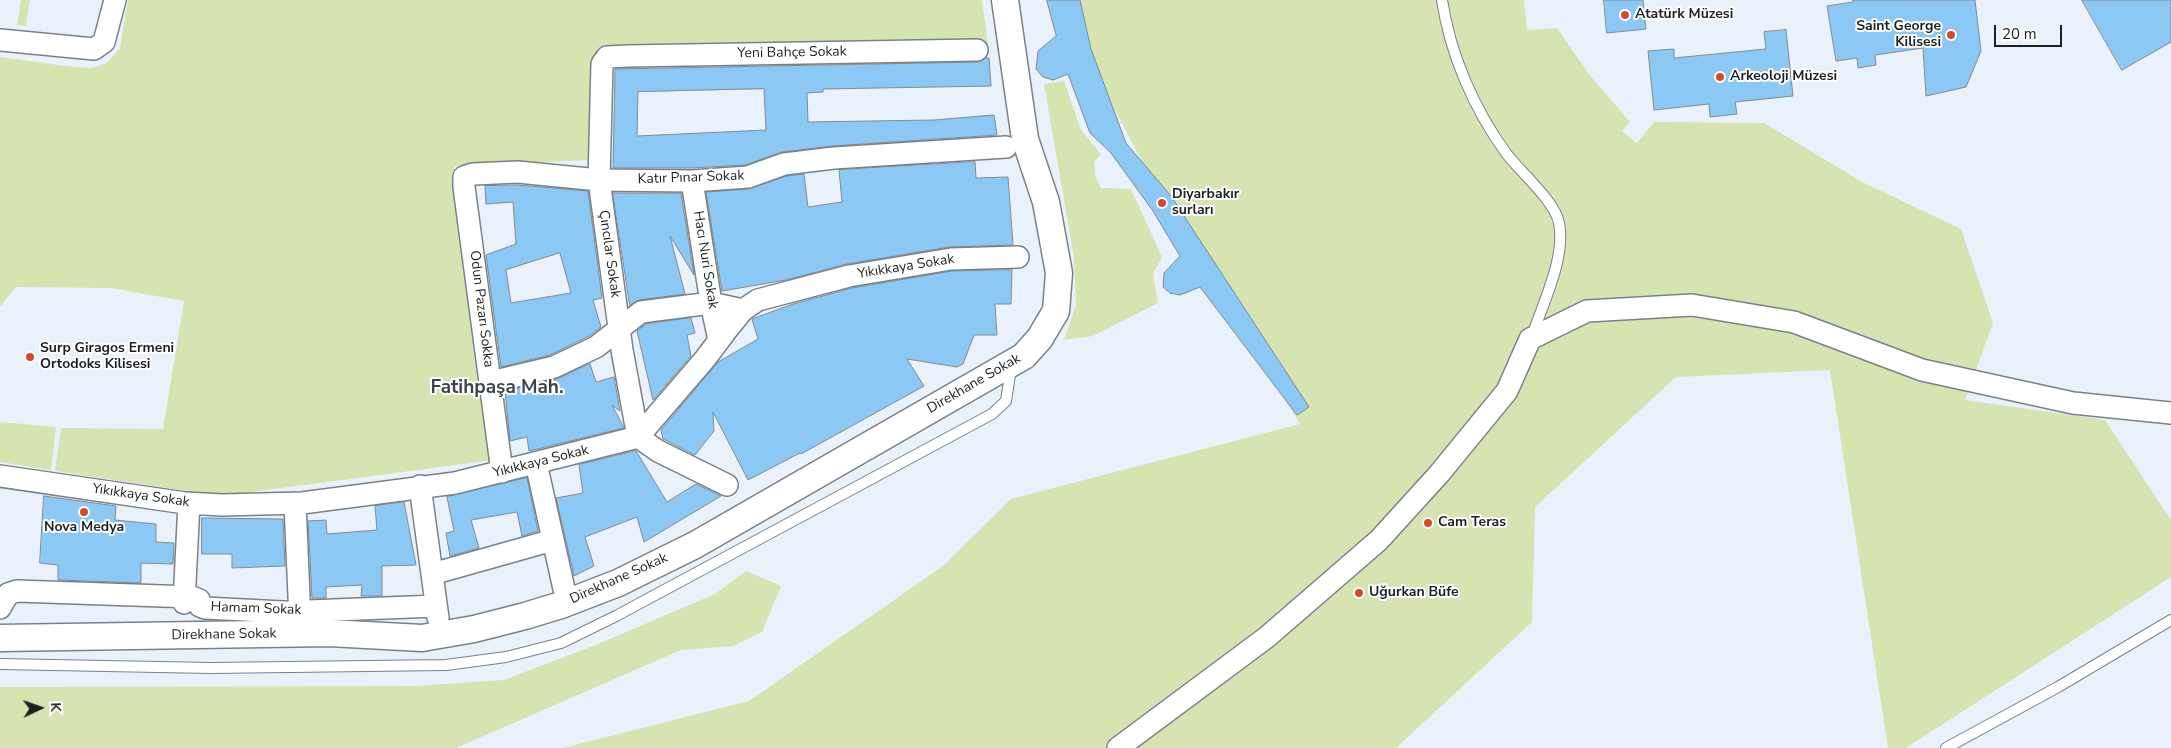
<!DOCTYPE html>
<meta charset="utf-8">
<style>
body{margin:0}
#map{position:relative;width:2171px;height:748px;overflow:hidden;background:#e9f2fa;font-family:"Nunito Sans",sans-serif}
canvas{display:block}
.north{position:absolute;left:15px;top:683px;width:50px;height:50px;-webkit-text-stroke:4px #fff;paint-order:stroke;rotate:87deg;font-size:14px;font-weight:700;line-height:20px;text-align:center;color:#1c2022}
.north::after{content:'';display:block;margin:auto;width:18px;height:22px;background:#1c2022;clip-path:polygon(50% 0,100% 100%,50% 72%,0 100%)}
.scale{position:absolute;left:1994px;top:25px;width:68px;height:22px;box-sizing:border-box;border:2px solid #1c2022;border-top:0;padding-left:6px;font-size:15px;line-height:18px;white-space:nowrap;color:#1c2022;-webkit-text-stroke:4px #fff;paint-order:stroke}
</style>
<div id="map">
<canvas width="2171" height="748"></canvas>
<div class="north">K</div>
<div class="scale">20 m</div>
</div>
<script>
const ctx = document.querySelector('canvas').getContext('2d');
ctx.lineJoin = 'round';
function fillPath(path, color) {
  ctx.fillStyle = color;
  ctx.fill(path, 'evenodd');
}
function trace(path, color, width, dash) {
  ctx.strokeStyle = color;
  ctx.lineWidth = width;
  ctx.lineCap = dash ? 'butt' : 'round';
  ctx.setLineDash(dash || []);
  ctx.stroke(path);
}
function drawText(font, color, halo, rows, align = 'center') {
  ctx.font = font + ' "Nunito Sans",sans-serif';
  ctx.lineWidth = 4;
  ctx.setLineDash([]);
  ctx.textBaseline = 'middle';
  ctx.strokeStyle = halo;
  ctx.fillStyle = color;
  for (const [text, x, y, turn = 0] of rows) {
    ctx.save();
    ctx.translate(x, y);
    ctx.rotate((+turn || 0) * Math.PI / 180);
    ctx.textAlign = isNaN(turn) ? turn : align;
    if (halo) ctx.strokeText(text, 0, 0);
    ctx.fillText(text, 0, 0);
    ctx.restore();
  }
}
fillPath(new Path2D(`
 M21,0H30L26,26L17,25Z
 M128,0H982L988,44L598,48L589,160L454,166L469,305L493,460L221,496L55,471L61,428L163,429L184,301L111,288L16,287L0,307V57L73,67L92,68L107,63L120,48Z
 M1073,0H1524L1527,30L1557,28L1589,74L1630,122L1622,131L1637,143L1654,122L1764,123L1862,182L1961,229L1993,323L1965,400L2105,420L2171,520V577L1906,748H1888L1830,370L1676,377L1535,507L1532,622L1396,748H563L749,701L943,566L1011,499L1300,424L1157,190L1094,70Z
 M1064,81L1081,130L1101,154L1094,162L1095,176L1101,188L1131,189L1162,257L1153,274L1158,303L1093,336L1064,340L1076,305L1074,258L1044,84Z
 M0,422L56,427L51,470L0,462Z
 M746,571L781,586L762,632L733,646L681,650L456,748H0V687L415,686L504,680L596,645L715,594Z`), '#d5e4b1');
const building = new Path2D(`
 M1047,0H1080L1091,49L1126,143L1171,196L1309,407L1297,415L1200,287L1180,295L1170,293L1163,287L1164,273L1180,256L1153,211L1111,153L1090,133L1068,74L1053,80L1043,77L1036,69L1038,51L1056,36Z
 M1604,0H1643L1646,29L1607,33Z
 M1853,0H1975L1981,51L1966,87L1926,96L1923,48L1875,55L1876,65L1858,68L1857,58L1836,61L1827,6L1853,2Z
 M2082,0H2171V42L2122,70Z
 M1786,30L1793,96L1735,102L1737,114L1710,117L1709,104L1654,110L1648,51L1674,49V58L1766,49L1764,32Z
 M986,58H989L991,86L823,89V92L807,93L808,122L934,120L994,115L997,135L833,146L782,152L745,165L692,168H613L615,69L977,62ZM764,89L766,130L637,136L638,92Z
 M975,162L976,178L1008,177L1013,245L949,247L847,264L786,280L722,291L706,192L749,189L787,176L804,174L808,207L842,202L839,170Z
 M518,185L588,191L602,298L593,300L601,327L589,336L550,355L501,367L486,255L516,244L513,202L486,204L485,186ZM560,253L571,293L511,303L506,270Z
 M613,193H681L694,275L670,236L685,294L639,300L630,305Z
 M1012,270L1011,304H995L997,335H974L963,364L957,367L907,359L924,386L801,454L800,453L748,480L713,412L714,431L695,455L663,439L661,430L718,362L758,339L752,319L793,304L852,288L952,271Z
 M691,318L695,333L687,335L691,356L653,400L637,331L646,324Z
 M590,364L596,382L614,377L620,411L612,405L624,428L529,451L527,437L510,441L505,391L557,379Z
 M636,451L667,502L696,484L721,496L644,542L637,517L585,537L594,566L574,576L556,498L583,493L579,465Z
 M527,478L538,531L522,536L517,512L471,520L479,548L450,556L446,533L454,531L447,497Z
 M44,496L116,506L115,520L156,524V542L174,543L173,564L141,563V583L58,580V565L40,563Z
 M404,502L416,565L382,566V596H361L362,585L326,587V598H312L308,521L326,520L327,534L377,530L375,506Z
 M202,518L283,519L285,566L232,568V554H202Z`);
fillPath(building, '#8cc8f4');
trace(building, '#818a90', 1);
const service = new Path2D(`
 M1442,0C1450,54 1474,109 1506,153C1520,172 1555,201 1559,223C1566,257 1543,303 1532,336
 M0,664L211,668L446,665L506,657L561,643L616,616L992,414L1006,401L1011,368
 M1946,748L2058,687L2171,620`);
const minor = new Path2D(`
 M0,40L94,49L104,42L115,0
 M692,181L711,303L719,340
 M491,382L554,367L596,347L641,312L711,303L743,310
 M536,463L564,589
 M502,472L464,187V177L473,174L518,172L599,180L692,181L748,177L784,164L834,158L1006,147
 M0,476L185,503L222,505L302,503L455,483L638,437L705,359L729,327L743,310L758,300L849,276L951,259L1018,257
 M727,485L658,451L638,437L622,350L599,180L602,64L607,57L628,56L977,50
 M420,486L438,618
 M295,503L300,620
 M432,574L553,540
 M184,603L189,503
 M0,608L8,594L17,591L192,597L199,600L200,606L205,608L283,612L436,606
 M1118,748L1267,637L1379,540L1439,474L1507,391L1530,339L1587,311L1692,305L1794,322L1922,370L2073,403L2171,413`);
const tertiary = new Path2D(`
 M0,638L329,633L422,638L474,629L525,616L561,605L618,583L695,545L1024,356L1040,338L1056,311L1059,273L1046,202L1025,139L1005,0`);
trace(service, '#798188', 12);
trace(minor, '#798188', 24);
trace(tertiary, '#798188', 29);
trace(service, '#fff', 10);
trace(minor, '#fff', 21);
trace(tertiary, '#fff', 26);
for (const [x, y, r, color] of [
 [1625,15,5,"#d44a27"],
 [1951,35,5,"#d44a27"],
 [1720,77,5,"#d44a27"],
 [1162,203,5,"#d44a27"],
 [30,357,5,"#d44a27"],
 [84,512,5,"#d44a27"],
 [1428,523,5,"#d44a27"],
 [1359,593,5,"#d44a27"]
]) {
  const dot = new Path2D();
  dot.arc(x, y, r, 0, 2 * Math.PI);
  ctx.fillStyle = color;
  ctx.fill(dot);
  trace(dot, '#fff', 2);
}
drawText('bold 14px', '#1c2022', '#fff', [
 ["Atatürk Müzesi",1635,15],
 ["Saint George",1941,27,"right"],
 ["Kilisesi",1941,43,"right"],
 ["Arkeoloji Müzesi",1730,77],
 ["Diyarbakır",1172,195],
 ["surları",1172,211],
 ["Surp Giragos Ermeni",40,349],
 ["Ortodoks Kilisesi",40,365],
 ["Cam Teras",1438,523],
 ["Nova Medya",84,528,"center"],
 ["Uğurkan Büfe",1369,593]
], 'left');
drawText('14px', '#1c2022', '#fff', [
 ["Yeni Bahçe Sokak",792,53,-1],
 ["Katır Pınar Sokak",691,178,-2],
 ["Çıncılar Sokak",609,254,82],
 ["Hacı Nuri Sokak",705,260,81],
 ["Yıkıkkaya Sokak",906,267,-9],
 ["Odun Pazarı Sokka",481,309,83],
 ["Direkhane Sokak",974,384,-30],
 ["Yıkıkkaya Sokak",541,462,-14],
 ["Yıkıkkaya Sokak",141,496,8],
 ["Direkhane Sokak",619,579,-24],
 ["Hamam Sokak",256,609,2],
 ["Direkhane Sokak",224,635,-1]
]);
drawText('bold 19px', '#3d454b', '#fff', [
 ["Fatihpaşa Mah.",497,388]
]);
</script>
